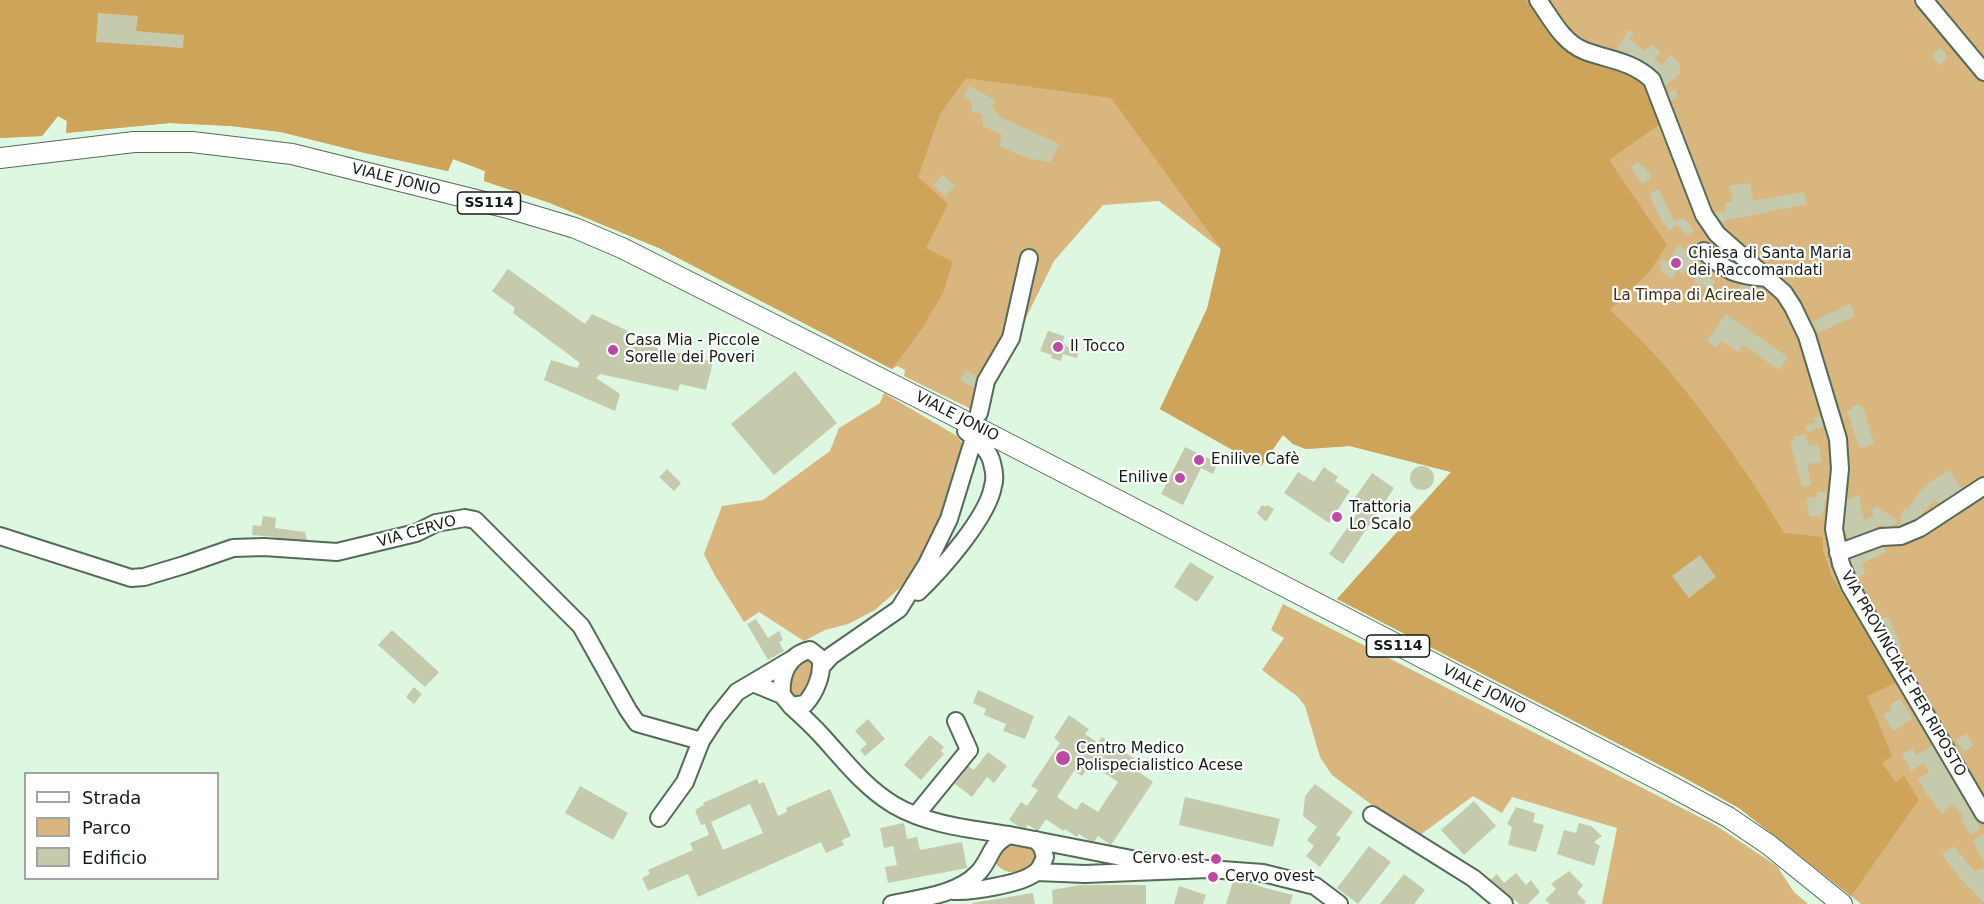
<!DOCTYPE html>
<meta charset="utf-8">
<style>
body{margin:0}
#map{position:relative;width:1984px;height:904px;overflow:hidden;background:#ddf7e1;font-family:"DejaVu Sans",sans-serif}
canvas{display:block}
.legend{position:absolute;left:24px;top:772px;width:195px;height:108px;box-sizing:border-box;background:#fff;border:2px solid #a1a5a1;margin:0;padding:8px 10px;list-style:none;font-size:18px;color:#141d15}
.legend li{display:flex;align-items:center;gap:12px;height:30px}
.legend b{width:30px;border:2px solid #a1a5a1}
</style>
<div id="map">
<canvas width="1984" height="904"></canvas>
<ul class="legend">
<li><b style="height:8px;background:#fff"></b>Strada</li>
<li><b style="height:16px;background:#d8b67e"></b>Parco</li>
<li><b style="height:16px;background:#c5caad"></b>Edificio</li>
</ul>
</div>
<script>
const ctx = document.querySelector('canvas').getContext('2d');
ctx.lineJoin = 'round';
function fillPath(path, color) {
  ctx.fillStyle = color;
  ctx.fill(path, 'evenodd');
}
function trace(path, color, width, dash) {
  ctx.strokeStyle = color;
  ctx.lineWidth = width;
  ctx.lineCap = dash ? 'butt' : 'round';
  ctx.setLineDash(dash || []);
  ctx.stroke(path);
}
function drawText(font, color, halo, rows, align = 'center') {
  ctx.font = font + ' "DejaVu Sans",sans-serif';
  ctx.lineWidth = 4.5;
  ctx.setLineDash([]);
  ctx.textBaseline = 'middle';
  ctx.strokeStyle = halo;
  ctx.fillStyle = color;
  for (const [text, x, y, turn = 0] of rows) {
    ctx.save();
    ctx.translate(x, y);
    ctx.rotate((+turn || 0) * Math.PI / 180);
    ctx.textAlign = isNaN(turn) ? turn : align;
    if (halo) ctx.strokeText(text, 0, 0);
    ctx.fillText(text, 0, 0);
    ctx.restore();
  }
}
fillPath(new Path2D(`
 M0,0H1984V904H1861L1739,808L1683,777L1337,599L1451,472L1350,446L1306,449L1293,444L1283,435L1261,466L1160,409L1207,309L1221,249L1159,201L1103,205L1054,261L979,413L904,376L905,370L897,366L892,369L659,248L550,203L484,181L485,171L453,159L448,171L365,153L281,132L231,126L170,123L66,133L67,121L58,116L42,136L0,138Z
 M884,393L957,436L966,449L963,465L956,464L952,472L960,478L918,566L902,586L875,610L848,624L825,630L804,641L759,612L744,622L714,574L704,554L722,506L763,500L830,451L839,428L880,403Z
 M1283,604L1715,825L1777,866L1794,892L1808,904H1602L1617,828L1512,797L1502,813L1473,796L1416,838L1332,775L1320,757L1305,706L1298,697L1262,670L1284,638L1271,630Z
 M808,658L812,661L814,665L803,692L795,697C781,683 794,665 808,658Z
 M1010,841L1031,845C1049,868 1009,884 995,862L997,850Z`), '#d8b67e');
fillPath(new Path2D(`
 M0,0H1526C1541,20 1555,45 1578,58C1585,62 1596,64 1604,66C1649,77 1645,84 1660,124L1609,160L1667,245L1649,272L1610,310C1629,328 1648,347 1665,366C1709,418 1749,474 1784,533L1823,537V550L1831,575L1896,683L1867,696L1892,756L1882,763L1896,782L1904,776L1919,800L1851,896L1739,808L1683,777L1337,599L1451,472L1350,446L1306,449L1293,444L1283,435L1261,466L1160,409L1207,309L1221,249L1111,98L966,78L940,114L918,177L948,204L926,248L953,262L943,293L923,327L892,369L659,248L550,203L484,181L485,171L453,159L448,171L365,153L281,132L231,126L170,123L66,133L67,121L58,116L42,136L0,138Z`), '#cea45a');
fillPath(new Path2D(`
 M98,13L138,16L136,31L184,35L183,48L96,42Z
 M1627,30L1634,32L1629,39L1645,51L1652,44L1661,53L1655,58L1661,65L1671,55L1680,63V74L1664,87L1655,72L1646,65L1617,48L1626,36Z
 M1940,48L1948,57L1939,65L1932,55Z
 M969,86L995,100L992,107L999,116L1059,144L1051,162L1030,159L1000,147L1001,134L983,126L982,114L972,112L971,101L964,98Z
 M1675,90L1678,98L1669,101L1666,93Z
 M1638,162L1641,166L1643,164L1652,178L1642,184L1631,167Z
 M943,175L955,186L945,197L933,185Z
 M1750,183L1753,201L1804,192L1807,204L1719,222L1714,213L1726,211L1725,203L1733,201L1729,186Z
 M1659,189L1674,221L1684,218L1694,230L1687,236L1677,225L1669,230L1660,218L1649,194Z
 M1679,245L1695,258L1683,274L1678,270L1672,279L1660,271L1663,267L1659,264L1663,258L1667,262Z
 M1694,265L1706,270L1704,276L1715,281L1711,290L1694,282L1698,273L1692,270Z
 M508,269L585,324L592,314L628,331L623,339L713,362L706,390L680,384L678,391L600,374L596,378L620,394L615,411L544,380L551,360L577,368L580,363L513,313L515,308L492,291Z
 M1743,282L1754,285L1751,298L1735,293Z
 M1850,304L1855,316L1818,333L1813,321Z
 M1726,314L1788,357L1779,370L1743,345L1738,352L1722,341L1716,348L1707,341Z
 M1048,331L1064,336L1063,342L1069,348L1079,350L1077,358L1063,354L1061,361L1051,358L1052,355L1040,351Z
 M966,370L981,378L976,389L960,380Z
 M795,371L837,423L774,475L731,424Z
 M1860,404L1861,407L1863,406L1874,444L1859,448L1847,411L1852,409L1851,407Z
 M1822,416L1825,426L1807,432L1805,426L1816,422L1814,418Z
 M1806,434L1809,446L1818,445L1822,462L1807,464L1811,485L1802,487L1790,441H1795L1793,437Z
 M1185,447L1218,463L1213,474L1201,468L1183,505L1161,494Z
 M1410 478a12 12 0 1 1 24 0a12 12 0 1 1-24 0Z
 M1324,467L1338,477L1335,481L1350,491L1329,523L1284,493L1298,472L1314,482Z
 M667,469L681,483L674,491L659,477Z
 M1949,470L1965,494L1942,507L1935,500L1918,517L1924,521L1895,529L1902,520L1899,518L1906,507L1908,509L1918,493L1927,484Z
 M1372,473L1394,488L1343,564L1329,554L1361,508L1352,502Z
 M1817,491L1827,493L1822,517L1809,516L1806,498L1817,497Z
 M1859,495L1864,520L1874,515L1871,510L1877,506L1898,521L1889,528L1881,525L1849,541L1844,527L1846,500Z
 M1262,505L1266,507L1267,505L1274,509L1266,522L1257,513Z
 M263,516L276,518L275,528L305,532L307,540L311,541L310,549L273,544L274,537L252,535L253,525L261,526Z
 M1882,541L1886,553L1862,563L1865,574L1856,578L1848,555Z
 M1700,555L1716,577L1689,598L1672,576Z
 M1190,562L1214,577L1197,602L1174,587Z
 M1888,617L1901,646L1895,649L1878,620Z
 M756,619L768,638L779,631L783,640L779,642L784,651L768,660L747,624Z
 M392,630L439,672L425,687L378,645Z
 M414,687L422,694L414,704L406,697Z
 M978,690L1034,716L1025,739L1003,731L1006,724L984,715L986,709L973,703Z
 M1900,699L1913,719L1893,731L1883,715L1892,710L1889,705Z
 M1069,715L1089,729L1085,734L1098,743L1102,737L1141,763L1136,770L1153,782L1111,845L1098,836L1093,843L1079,834L1077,837L1065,829L1063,831L1046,819L1038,831L1028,825L1024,830L1009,820L1021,802L1027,806L1038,790L1031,786L1060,743L1054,738ZM1091,764L1118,782L1098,812L1082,802L1076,810L1057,797L1074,771L1082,776Z
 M868,719L885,739L865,756L860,750L867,744L855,731Z
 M1966,733L1974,745L1964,752L1956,740Z
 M930,735L944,747L941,751L944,754L921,780L904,765Z
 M1933,745L1981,829L1970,835L1960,818L1963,816L1953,804L1942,814L1926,793L1918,779L1929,772L1924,763L1911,771L1902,754L1912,748L1916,755Z
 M988,752L1007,766L994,783L987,777L972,797L955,784L968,766L974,770Z
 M757,779L759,784L764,782L778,816L787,812L786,808L830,789L851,836L842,840L844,845L826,853L821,842L698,897L688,874L648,891L642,878L650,874L648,870L693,850L690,843L709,835L705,824L701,825L695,810L704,805L703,803ZM750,804L763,833L723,850L711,822Z
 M1315,784L1353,812L1336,835L1341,838L1320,867L1306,856L1314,846L1307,840L1317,827L1303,816L1305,796Z
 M580,786L628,813L613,840L565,813Z
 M1185,797L1280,819L1273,847L1179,825Z
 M1474,801L1496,826L1464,855L1441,830Z
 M1516,807L1535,813L1533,822L1544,825L1536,852L1508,845L1512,827L1507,824Z
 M904,823L907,839L917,837L920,850L962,842L967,868L888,883L885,867L897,865L893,846L884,848L880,828Z
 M1579,823L1591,826L1602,836L1594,842L1600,846L1594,866L1557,854L1564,830L1576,833Z
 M1984,834V862L1973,841Z
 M1369,846L1391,862L1358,904L1337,888Z
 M1954,846L1974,871L1984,868V903L1958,876L1942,854Z
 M1569,871L1583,885L1577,893L1586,902L1584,904H1550L1545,900L1556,889L1551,884Z
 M1516,873L1526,885L1531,880L1540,892L1528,904H1519L1515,900L1510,903L1486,884L1497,874L1504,883Z
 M1404,874L1425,890L1414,904H1380Z
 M1234,878L1269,889L1293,895L1290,904H1226Z
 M1080,885H1146V904H1053L1052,890Z
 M1179,886L1206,895L1203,904H1174Z
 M1033,893L1035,904H972V903Z`), '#c5caad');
const minor = new Path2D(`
 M1538,0C1551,18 1563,43 1585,51C1609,60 1632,61 1652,80L1704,215L1717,234L1784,293L1793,307L1807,336L1838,439L1840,469L1834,529L1841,564L1850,586L1984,814
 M1924,0L1984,72
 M1704,251C1726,272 1738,276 1768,278
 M979,413L986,381L1011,338L1029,258
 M0,536L131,578L144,577L184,565L233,548L264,547L337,552L416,533L436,523L465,518L475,520L581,626L628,710L637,723L701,741L716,718L737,692L791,660
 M1838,553L1881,537L1901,536L1920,528L1984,486
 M918,592C941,570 988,517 993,486C995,480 994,470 992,463C989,449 976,440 966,431
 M822,666L831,656L899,609L927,564L949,519L972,444
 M753,683L782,695L791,706L805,704C815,693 824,673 820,658L810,650C789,655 780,673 782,695
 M791,706C801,715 812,725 821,735C844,760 864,787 894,805C928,825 971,829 1009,835
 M916,815L969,750L956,721
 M1372,815L1473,878L1504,904
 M659,818L685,782L701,741
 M1037,872L1085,874L1208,869L1263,873L1315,886L1339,904
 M954,891C971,892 1021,884 1035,873C1041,869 1042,863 1045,857L1042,847L1036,840
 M892,904C920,898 957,895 978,873C992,858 989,845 1009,835L1188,870`);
const major = new Path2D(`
 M0,158L134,142H192L292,154L508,208L575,228L622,248L941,409L1667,784L1728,817L1769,845L1842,904`);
trace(minor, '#556b59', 20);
trace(major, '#556b59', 22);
trace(minor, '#fff', 16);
trace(major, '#fff', 20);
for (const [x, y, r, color] of [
 [1676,263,6,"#bc4aa5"],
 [1058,347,6,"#bc4aa5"],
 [613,350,6,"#bc4aa5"],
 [1199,460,6,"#bc4aa5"],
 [1180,478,6,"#bc4aa5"],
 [1337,517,6,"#bc4aa5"],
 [1063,758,8,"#bc4aa5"],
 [1216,859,6,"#bc4aa5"],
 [1213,877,6,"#bc4aa5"]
]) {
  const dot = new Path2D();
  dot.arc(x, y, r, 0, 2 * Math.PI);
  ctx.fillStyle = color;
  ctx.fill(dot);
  trace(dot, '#fff', 2);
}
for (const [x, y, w] of [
 [489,203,63],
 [1398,646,63]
]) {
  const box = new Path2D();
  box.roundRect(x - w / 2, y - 11, w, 22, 4.5);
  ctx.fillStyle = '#fff';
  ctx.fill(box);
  trace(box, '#141d15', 1.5);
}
drawText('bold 14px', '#141d15', null, [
 ["SS114",489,203],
 ["SS114",1398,646]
]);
drawText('15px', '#141d15', '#fff', [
 ["VIALE JONIO",396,180,14],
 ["VIALE JONIO",957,417,27],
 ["VIA CERVO",417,532,-16],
 ["VIA PROVINCIALE PER RIPOSTO",1903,674,60],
 ["VIALE JONIO",1484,690,27]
]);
drawText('15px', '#141d15', '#fff', [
 ["Chiesa di Santa Maria",1688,254],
 ["dei Raccomandati",1688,271],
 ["Casa Mia - Piccole",625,341],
 ["Sorelle dei Poveri",625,358],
 ["Il Tocco",1070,347],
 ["Enilive Cafè",1211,460],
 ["Enilive",1168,478,"right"],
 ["Trattoria",1349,508],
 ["Lo Scalo",1349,525],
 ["Centro Medico",1076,749],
 ["Polispecialistico Acese",1076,766],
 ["Cervo est",1204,859,"right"],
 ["Cervo ovest",1225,877]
], 'left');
drawText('15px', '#3e2d0b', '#fff', [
 ["La Timpa di Acireale",1689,296]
]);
</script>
